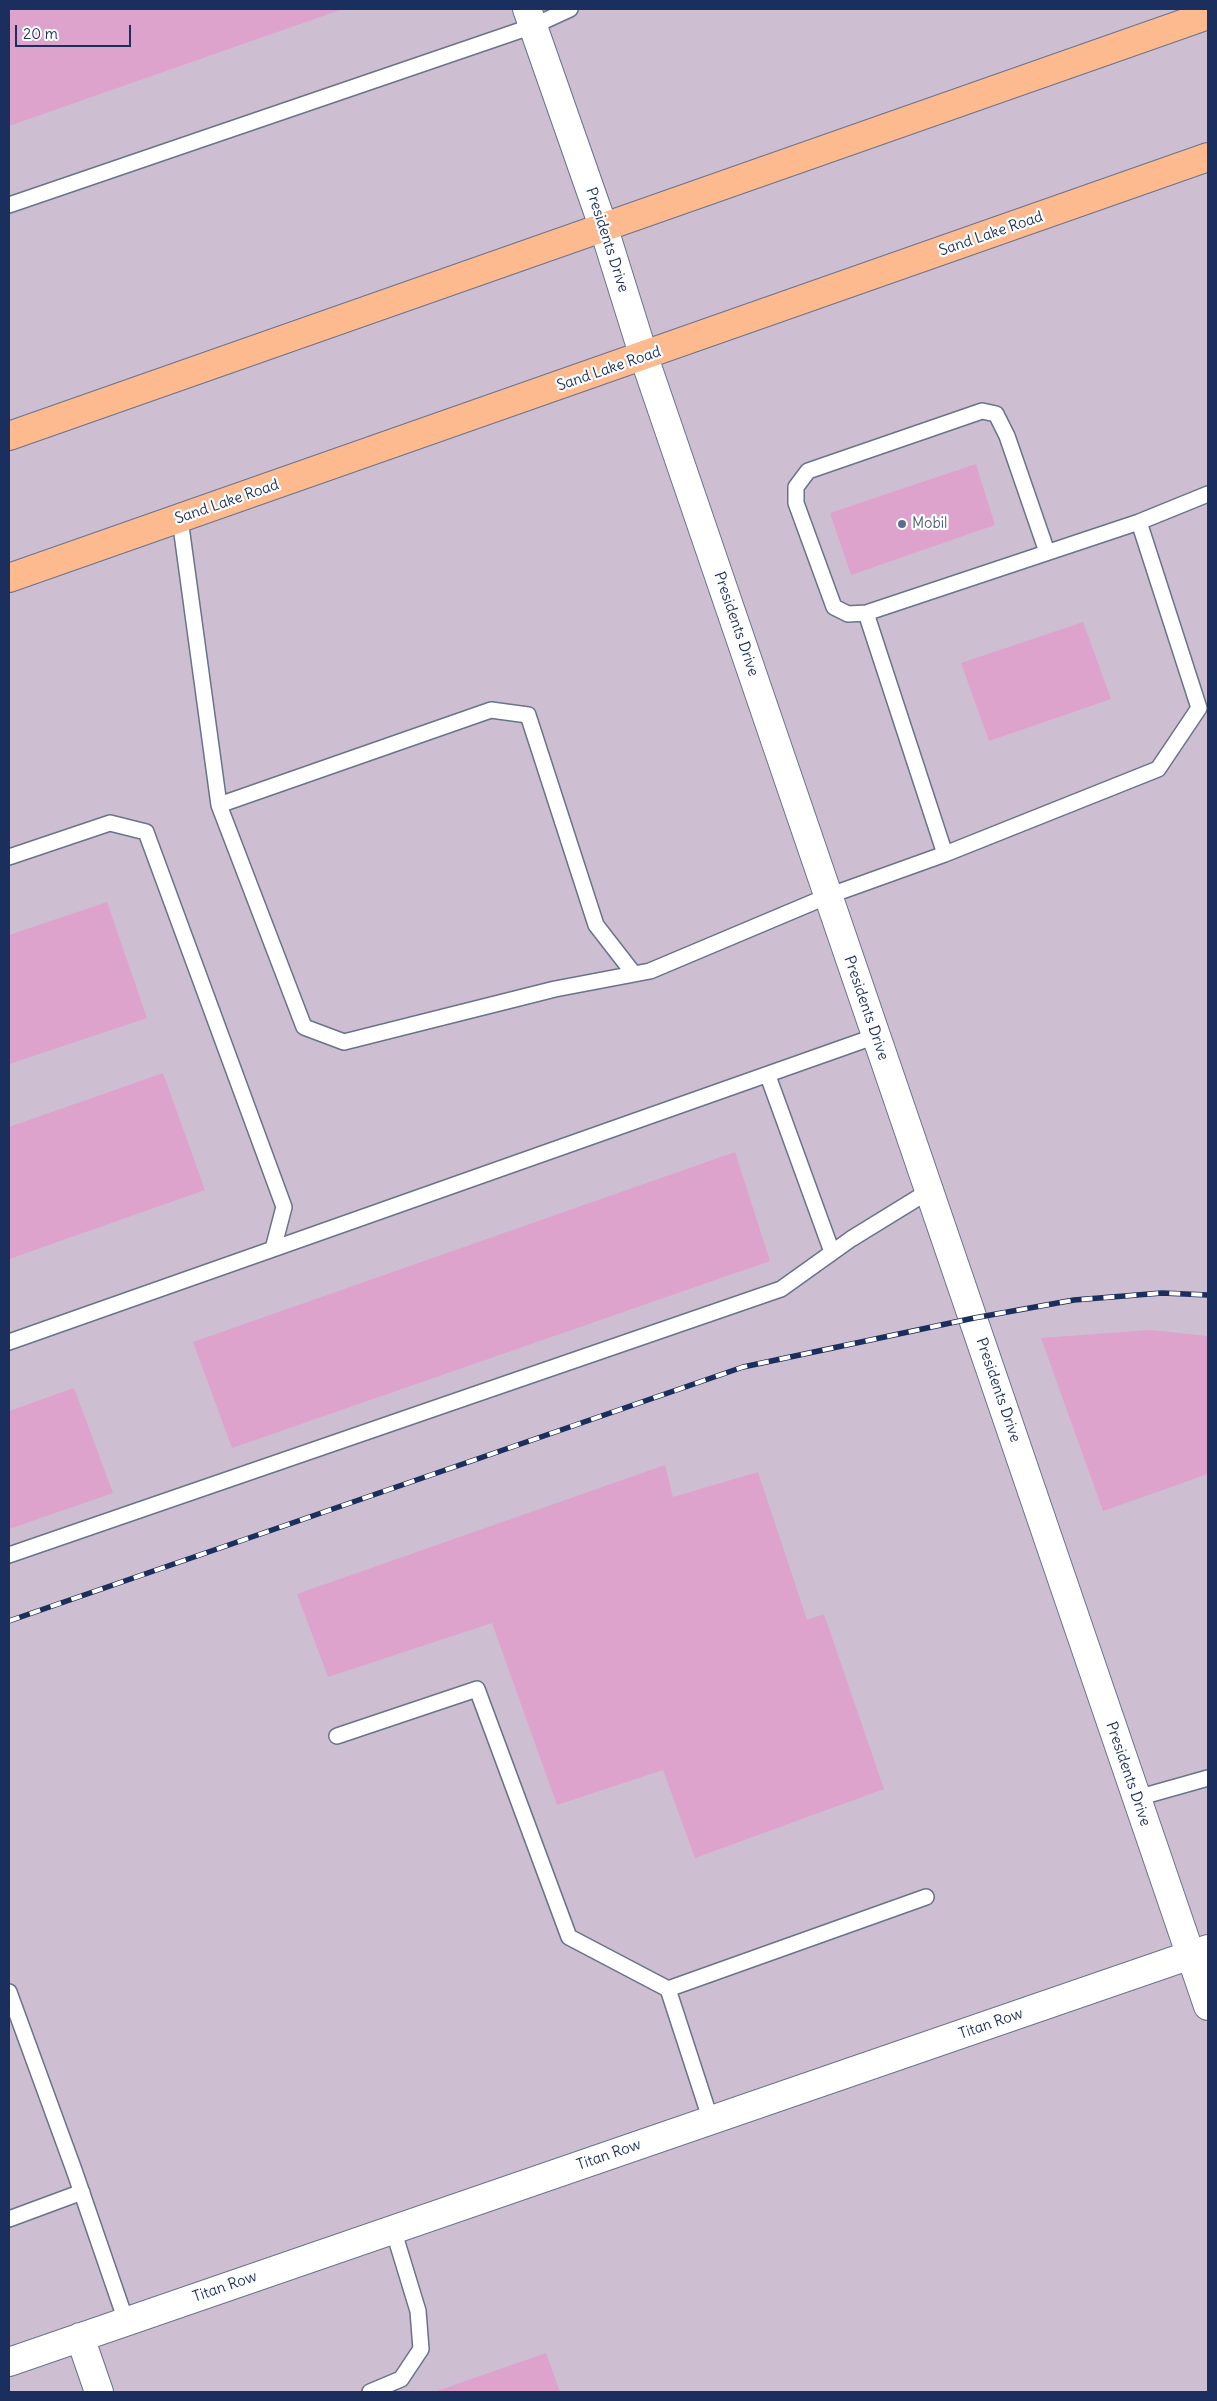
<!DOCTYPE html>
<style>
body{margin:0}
#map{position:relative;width:1217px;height:2401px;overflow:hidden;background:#f7f0e0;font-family:Delius,sans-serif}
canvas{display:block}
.frame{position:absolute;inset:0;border:10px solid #1b2f5e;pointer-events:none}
.scale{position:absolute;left:15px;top:25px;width:116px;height:22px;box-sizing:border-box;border:2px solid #1b2f5e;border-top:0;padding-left:6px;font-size:15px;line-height:18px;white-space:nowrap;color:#1b2f5e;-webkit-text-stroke:4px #fff;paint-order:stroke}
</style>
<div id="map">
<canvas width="1217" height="2401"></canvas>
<div class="frame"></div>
<div class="scale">20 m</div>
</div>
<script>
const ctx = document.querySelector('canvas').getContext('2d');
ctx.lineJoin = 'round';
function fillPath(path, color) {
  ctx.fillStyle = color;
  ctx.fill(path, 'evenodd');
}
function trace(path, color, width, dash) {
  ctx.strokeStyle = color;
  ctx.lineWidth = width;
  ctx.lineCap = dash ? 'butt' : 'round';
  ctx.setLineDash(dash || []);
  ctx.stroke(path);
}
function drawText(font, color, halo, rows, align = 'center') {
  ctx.font = font + ' Delius,sans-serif';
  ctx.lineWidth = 4.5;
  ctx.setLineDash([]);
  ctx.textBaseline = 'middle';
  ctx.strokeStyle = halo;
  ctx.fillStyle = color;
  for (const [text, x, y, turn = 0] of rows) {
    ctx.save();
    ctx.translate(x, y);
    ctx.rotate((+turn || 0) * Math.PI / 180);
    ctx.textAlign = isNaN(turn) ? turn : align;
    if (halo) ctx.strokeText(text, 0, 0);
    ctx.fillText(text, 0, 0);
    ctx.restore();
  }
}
fillPath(new Path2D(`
 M9,9H1208V2392H9Z`), '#cebed1');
fillPath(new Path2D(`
 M9,9H343L9,126Z
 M976,464L995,525L851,575L830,513Z
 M1083,622L1111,699L989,741L961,663Z
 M107,902L147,1018L9,1064V935Z
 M163,1073L205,1190L9,1259V1127Z
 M735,1152L770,1261L232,1448L193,1342Z
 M1150,1330L1208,1336V1474L1103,1511L1041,1338Z
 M74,1388L113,1493L9,1529V1411Z
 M665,1465L673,1497L758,1472L807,1620L824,1614L884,1789L695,1858L663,1770L557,1805L492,1623L328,1677L297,1594Z
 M546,2353L560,2392H434Z`), '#dea3cd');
const service = new Path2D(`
 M9,205L533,26L570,9
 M180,519L219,805L304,1027L344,1042L555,989L650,971L828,896L945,854L1158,769L1199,708L1139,522L1208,494
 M866,613L848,614L834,607L796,503V487L808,471L982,411L996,414L1007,436L1047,552
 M219,805L491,710L528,715L596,925L634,974
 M945,854L866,613L1139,522
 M9,857L110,823L146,832L284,1207L273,1249L9,1342
 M768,1076L832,1252
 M273,1249L876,1036
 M9,1555L781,1289L851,1239L929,1191
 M337,1736L477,1689L569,1937L668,1989L711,2121
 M1137,1798L1208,1778
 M668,1989L926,1897
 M9,1992L74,2170L126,2321
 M9,2219L82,2192
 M370,2392L401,2379L421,2349L418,2311L393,2229`);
const minor = new Path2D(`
 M80,2337L99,2392
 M9,2362L1208,1949`);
const tertiary = new Path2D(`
 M527,9L604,229L644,357L1208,2006`);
const primary = new Path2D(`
 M9,436L1208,15
 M9,578L1208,157`);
trace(service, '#68738c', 18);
trace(minor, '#68738c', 30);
trace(tertiary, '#68738c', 30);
trace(primary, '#68738c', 30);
trace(service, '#fff', 15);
trace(minor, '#fff', 28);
trace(tertiary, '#fff', 28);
trace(primary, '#fcba8e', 28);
const rail = new Path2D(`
 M9,1621L743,1367L974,1318L1074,1300L1162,1293L1208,1295`);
trace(rail, '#1b2f5e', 5.5);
trace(rail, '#fff', 4, [11]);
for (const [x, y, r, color] of [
 [902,524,5,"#5c6f8a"]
]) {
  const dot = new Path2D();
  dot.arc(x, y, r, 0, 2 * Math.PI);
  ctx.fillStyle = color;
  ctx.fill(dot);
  trace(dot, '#fff', 2);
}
drawText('15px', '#1b2f5e', '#fff', [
 ["Sand Lake Road",991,234,-19],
 ["Presidents Drive",607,240,72],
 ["Sand Lake Road",609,369,-19],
 ["Sand Lake Road",227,502,-19],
 ["Presidents Drive",736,624,71],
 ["Presidents Drive",866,1008,71],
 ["Presidents Drive",998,1390,71],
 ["Presidents Drive",1128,1774,71],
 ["Titan Row",991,2024,-19],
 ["Titan Row",609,2155,-19],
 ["Titan Row",225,2287,-19]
]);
drawText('15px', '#4e5e75', '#fff', [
 ["Mobil",912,524]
], 'left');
</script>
